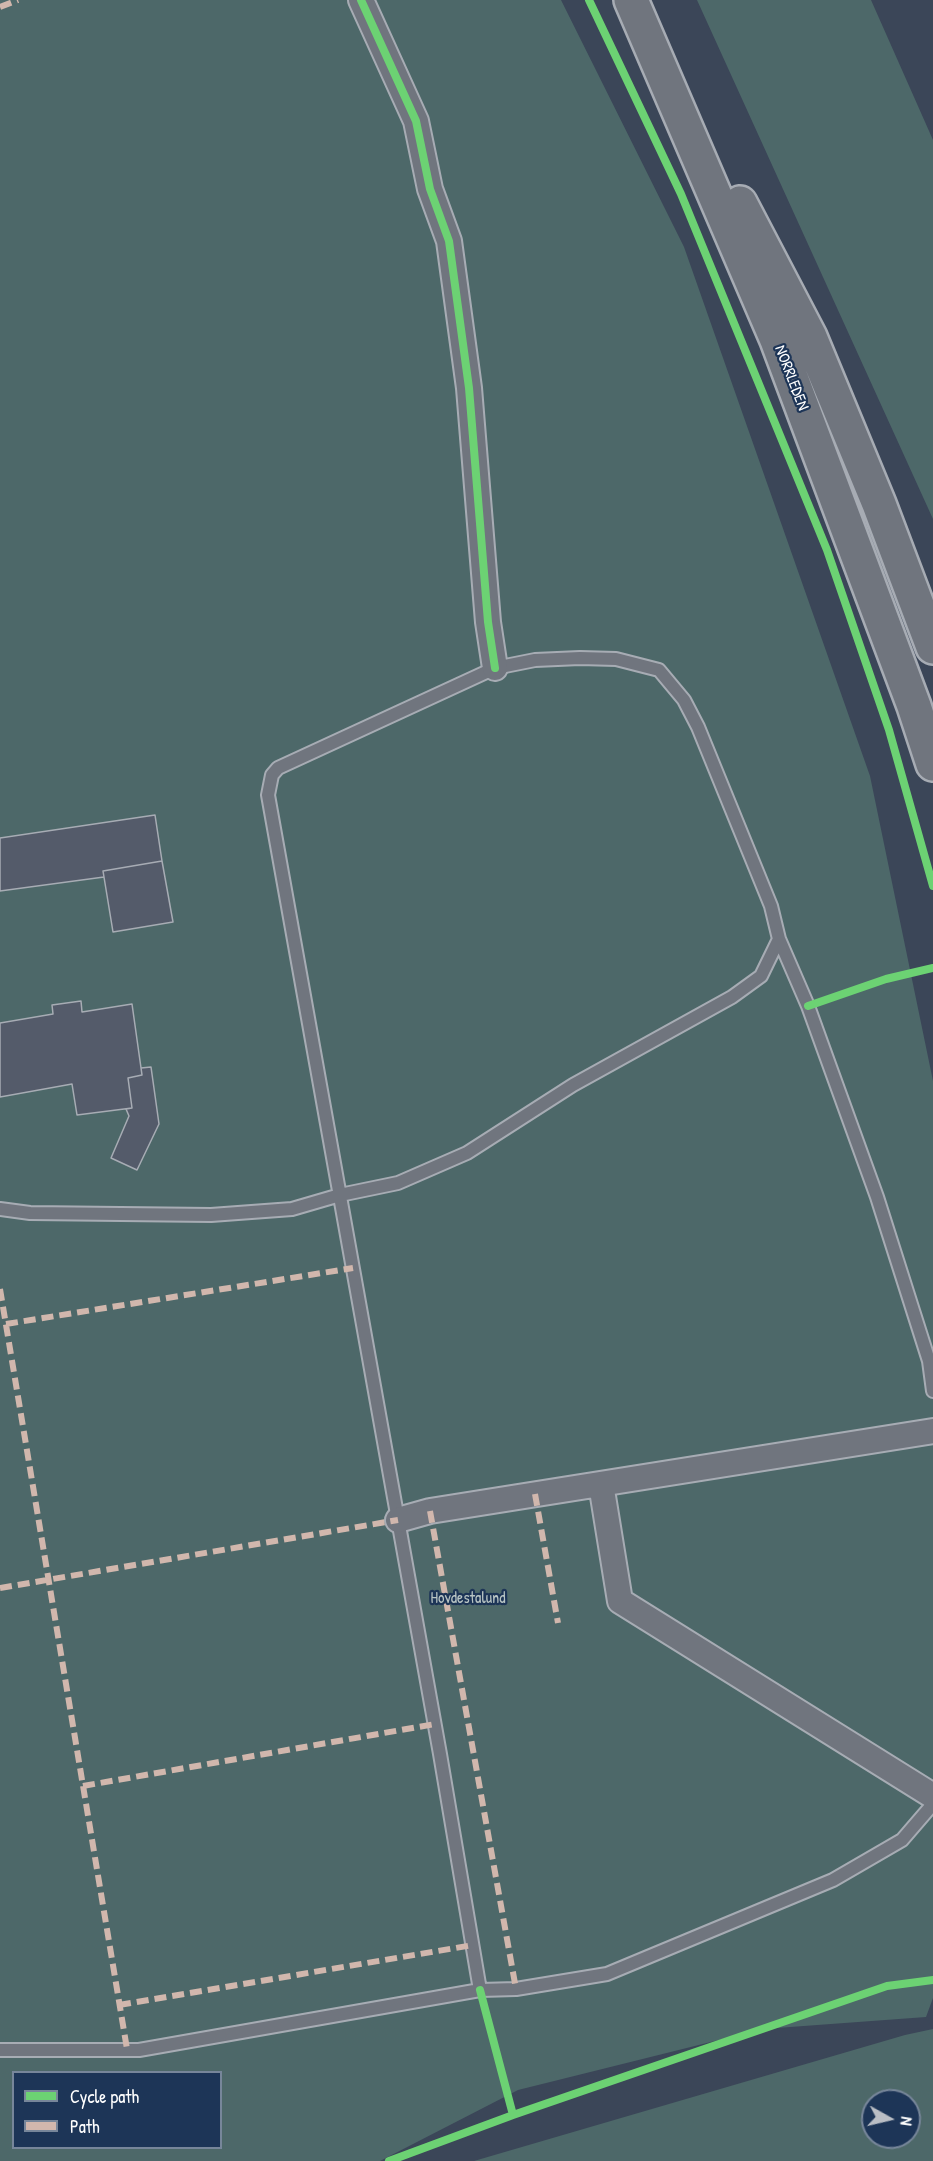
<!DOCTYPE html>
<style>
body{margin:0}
#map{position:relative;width:933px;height:2161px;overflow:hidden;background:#3b4658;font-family:"Patrick Hand",sans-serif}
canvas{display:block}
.legend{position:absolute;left:12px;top:2071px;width:210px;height:78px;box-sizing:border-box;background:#1d3557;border:2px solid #77869a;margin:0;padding:8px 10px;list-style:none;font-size:18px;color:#fff}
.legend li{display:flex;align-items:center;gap:12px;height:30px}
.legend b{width:30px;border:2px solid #77869a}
.north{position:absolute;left:861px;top:2089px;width:60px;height:60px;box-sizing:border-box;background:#1d3557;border:2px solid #77869a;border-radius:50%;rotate:98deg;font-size:16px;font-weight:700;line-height:24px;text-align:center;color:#fff}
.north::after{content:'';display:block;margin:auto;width:21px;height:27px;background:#babec5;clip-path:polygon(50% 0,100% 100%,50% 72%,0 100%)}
</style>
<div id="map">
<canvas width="933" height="2161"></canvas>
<ul class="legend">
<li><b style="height:8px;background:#6cd273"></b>Cycle path</li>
<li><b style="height:8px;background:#d1b7ad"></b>Path</li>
</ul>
<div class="north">N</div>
</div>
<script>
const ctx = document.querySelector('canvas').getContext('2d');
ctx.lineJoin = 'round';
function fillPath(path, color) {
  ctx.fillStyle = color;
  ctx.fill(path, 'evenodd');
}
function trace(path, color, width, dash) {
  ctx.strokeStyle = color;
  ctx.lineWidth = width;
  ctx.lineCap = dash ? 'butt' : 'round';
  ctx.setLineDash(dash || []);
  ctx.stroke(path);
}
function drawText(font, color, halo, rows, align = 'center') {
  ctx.font = font + ' "Patrick Hand",sans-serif';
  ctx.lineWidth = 4.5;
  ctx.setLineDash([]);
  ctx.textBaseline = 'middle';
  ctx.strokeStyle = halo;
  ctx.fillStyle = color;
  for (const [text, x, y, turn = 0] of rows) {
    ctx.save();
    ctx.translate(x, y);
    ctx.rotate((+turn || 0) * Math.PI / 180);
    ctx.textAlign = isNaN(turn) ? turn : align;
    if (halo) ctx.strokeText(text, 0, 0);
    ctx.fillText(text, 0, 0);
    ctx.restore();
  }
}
fillPath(new Path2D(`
 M0,0H561L684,247L870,776L933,1081V1998L926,2017L763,2029L518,2090L380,2161H0ZM14,2072H220V2148H14Z
 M697,0H871L933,140V519Z
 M933,2029V2161H474L905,2035ZM873,2101H909V2137H873Z`), '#4d6869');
const building = new Path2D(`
 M155,815L162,861L103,871L104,877L0,891V838Z
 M162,861L173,922L113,932L103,871Z
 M81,1001L82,1012L132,1004L142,1075L128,1078L132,1108L77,1115L72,1084L0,1097V1023L53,1014L52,1005Z
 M151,1067L159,1124L137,1170L111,1158L129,1116L126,1109L132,1108L128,1078L142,1075L141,1068Z`);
fillPath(building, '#545b6a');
trace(building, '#a7acb4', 1.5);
const service = new Path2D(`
 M0,1209L30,1213L211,1215L292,1209L340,1195L398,1183L467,1153L573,1085L732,997L761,976L779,939
 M480,1990L440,1754L268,795L272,775L278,768L495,668L535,660L580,658L616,659L659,670L684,700L698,727L771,906L779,939L808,1006L877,1197L929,1361L933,1391
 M0,2050H139L480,1990L516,1989L607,1974L833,1880L902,1840L933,1804`);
const minor = new Path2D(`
 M361,0L416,121L430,189L449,241L469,388L488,622L495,668
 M601,1484L620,1601L933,1796
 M398,1520L430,1511L933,1431`);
const secondary = new Path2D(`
 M631,0L777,340L914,706L933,764
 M740,203L810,337L879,504L933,647`);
trace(service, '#a7acb4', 16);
trace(minor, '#a7acb4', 28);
trace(secondary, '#a7acb4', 38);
trace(service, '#70757e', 12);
trace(minor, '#70757e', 24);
trace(secondary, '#70757e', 33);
trace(new Path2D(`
 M0,7L18,0
 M0,1289L127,2049
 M6,1324L353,1268
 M535,1494L558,1623
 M430,1511L516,1989
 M0,1588L398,1520
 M83,1786L435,1724
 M119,2005L473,1945`), '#d1b7ad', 6, [12, 6]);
trace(new Path2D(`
 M361,0L416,121L430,189L449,241L469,388L488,622L495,668
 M589,0L681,194L827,550L889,730L933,886
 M808,1006L886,979L933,968
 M480,1990L513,2115
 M389,2161L513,2115L887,1986L933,1980`), '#6cd273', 8);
drawText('16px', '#fff', '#1d3557', [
 ["NORRLEDEN",791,378,69]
]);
drawText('16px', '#b9c5c4', '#1d3557', [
 ["Hovdestalund",468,1599]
]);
</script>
